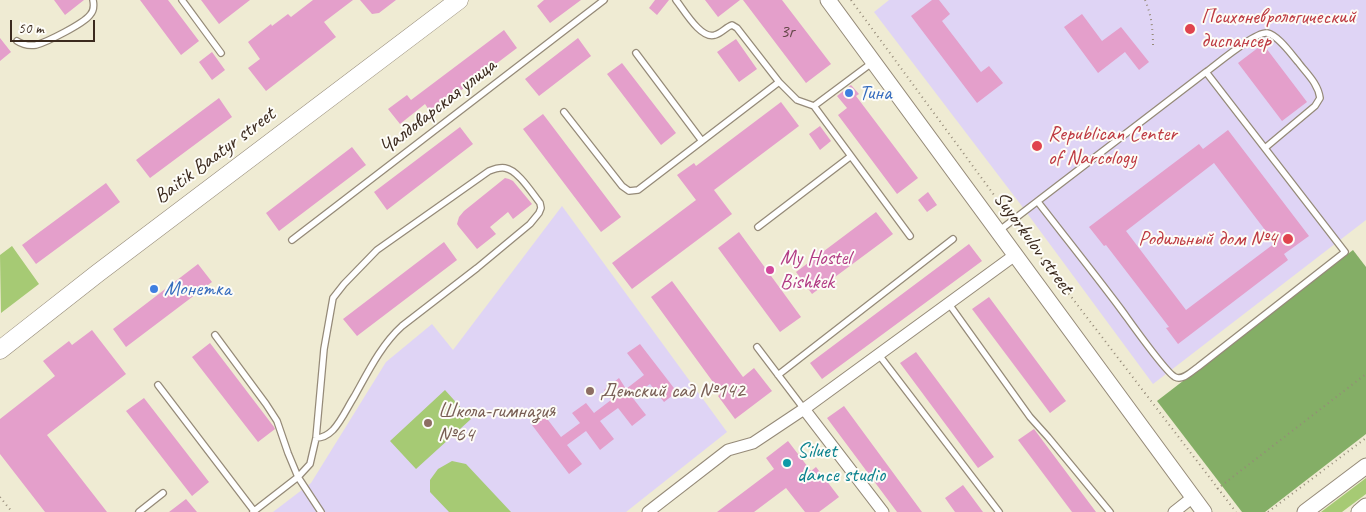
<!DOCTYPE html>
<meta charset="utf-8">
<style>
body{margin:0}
#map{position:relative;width:1366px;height:512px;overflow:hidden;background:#efebd3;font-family:Caveat,sans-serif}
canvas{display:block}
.scale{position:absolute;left:10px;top:20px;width:85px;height:22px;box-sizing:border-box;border:2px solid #3b2a1e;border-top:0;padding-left:6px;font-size:15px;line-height:18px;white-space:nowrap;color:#3b2a1e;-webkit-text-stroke:4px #fdfcf7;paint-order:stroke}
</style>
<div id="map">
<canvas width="1366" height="512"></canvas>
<div class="scale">50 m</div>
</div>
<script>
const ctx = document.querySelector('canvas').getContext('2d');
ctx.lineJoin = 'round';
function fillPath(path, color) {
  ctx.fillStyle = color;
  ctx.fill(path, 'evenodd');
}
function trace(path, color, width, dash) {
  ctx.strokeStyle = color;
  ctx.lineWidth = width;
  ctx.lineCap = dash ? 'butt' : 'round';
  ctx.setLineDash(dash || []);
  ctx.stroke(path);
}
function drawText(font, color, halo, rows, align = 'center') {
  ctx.font = font + ' Caveat,sans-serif';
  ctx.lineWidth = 4;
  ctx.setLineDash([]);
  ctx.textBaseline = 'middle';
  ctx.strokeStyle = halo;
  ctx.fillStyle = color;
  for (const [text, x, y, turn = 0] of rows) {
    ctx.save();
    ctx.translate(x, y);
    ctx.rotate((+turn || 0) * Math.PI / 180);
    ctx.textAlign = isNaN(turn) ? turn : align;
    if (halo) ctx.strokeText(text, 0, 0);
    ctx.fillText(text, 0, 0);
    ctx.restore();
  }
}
fillPath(new Path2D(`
 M889,0H1366V220L1153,384L1021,205L874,12Z
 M562,206L727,432L626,512H273L311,483L386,362L432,324L453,350Z`), '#dfd4f5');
fillPath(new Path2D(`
 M12,246L39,284L1,313L0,255Z
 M445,390L471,419L416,469L390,441Z
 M452,461L466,464L511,512H449L430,492V480L438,469Z
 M1366,478V494L1342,512H1321Z`), '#a6ca74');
fillPath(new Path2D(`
 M1353,250L1366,267V434L1265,512H1242L1157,401Z`), '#84ae66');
fillPath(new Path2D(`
 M54,0H84L65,15Z
 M140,0H168L199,41L181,55Z
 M201,0H250L219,24Z
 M313,0H353L324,22L336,37L266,91L248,68L260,59L248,42L271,24L272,26L288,14L291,17Z
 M360,0H396L379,13L372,14Z
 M544,0H581L550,23L537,6Z
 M655,0H669L657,15L649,8Z
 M705,0H740L718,17Z
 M743,0H782L831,64L806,83Z
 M932,0H939L950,14L942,21L981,72L989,66L1003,83L977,103L911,16Z
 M1082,14L1102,41L1121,27L1149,62L1139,70L1125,52L1098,73L1064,27Z
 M504,30L517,48L431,113L425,104L400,124L388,109L407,95L411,100Z
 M0,38L11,52L0,61Z
 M578,38L591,56L539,96L525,79Z
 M736,39L757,69L739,82L717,52Z
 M1263,44L1307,102L1282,121L1238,63Z
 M212,52L225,70L212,80L199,62Z
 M622,63L676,133L661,145L607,74Z
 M851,85L859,94L856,96L918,178L897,194L838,115L847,108L837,96Z
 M219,98L232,117L150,178L136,160Z
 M781,102L799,126L714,190L732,214L632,289L612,263L696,200L677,175L694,163L696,166Z
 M543,114L621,217L601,232L523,129Z
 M820,126L831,141L820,150L809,134Z
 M460,127L473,144L387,210L374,192Z
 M1228,130L1309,236L1284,254L1288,260L1178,344L1166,328L1169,327L1106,245L1104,246L1089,227L1199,144L1203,149ZM1214,163L1275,243L1186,310L1126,231Z
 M352,147L366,165L279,231L266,213Z
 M505,178L509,179L513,181L532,204L513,219L508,212L490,227L496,234L477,249L459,227L457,224L459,217L464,211Z
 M106,183L120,202L36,264L22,245Z
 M928,192L937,205L927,212L918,200Z
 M876,212L893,234L812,294L796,272Z
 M739,232L801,317L780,332L718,248Z
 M444,242L457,260L357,336L343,319Z
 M969,244L982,261L822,379L810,363Z
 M198,264L212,282L126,347L113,329Z
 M672,281L743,377L754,368L772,391L735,419L718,396L721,393L651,297Z
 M989,297L1066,401L1050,413L972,309Z
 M92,330L126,374L47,435L107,512H45L0,454V419L55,376L43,361L69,341L72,345Z
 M210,343L274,427L275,429L258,442L192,357Z
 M640,344L677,392L664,402L650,384L632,397L646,415L632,426L618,408L600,421L614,439L600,450L586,431L567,445L582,464L569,474L532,425L545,416L561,437L580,423L572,413L586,403L594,413L611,400L604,390L619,378L626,389L644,375L627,353Z
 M916,352L994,457L978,468L900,363Z
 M144,398L209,482L192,496L126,411Z
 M844,406L922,512H897L827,418Z
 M1034,429L1096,512H1072L1018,440Z
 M788,441L811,471L816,467L839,497L819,512H805L786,488L754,512H717L774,469L766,458Z
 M963,485L983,512H955L945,498Z
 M186,499L197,512H169Z`), '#e49fcb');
const lane = new Path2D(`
 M182,0L221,53
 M676,0C684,10 701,40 715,35C722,33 726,27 732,25L737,28L779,82L797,100L814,106L873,62
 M17,41C23,45 29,46 36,45C47,42 83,24 90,15C94,11 94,5 93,0
 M636,53L702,141L779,82
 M1206,72C1217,64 1256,31 1267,33C1278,35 1291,54 1298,62C1306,73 1318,83 1320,98L1315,106L1265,148
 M814,106L910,236
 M564,112L622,186L629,191L638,190L702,141
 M758,227L851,156
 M1000,230L1206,72L1345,252L1198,367C1192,371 1183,381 1175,377C1165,372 1129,320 1120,308C1093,272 1065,237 1038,202
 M292,240L604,0
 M949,304L1030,417L1048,437L1110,512
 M215,335L266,404L277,421L288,453L298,477L321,512
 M757,347L804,409
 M879,355L999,512
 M778,375L953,239
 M158,385L254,511
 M139,512L163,493
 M253,512L298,477L310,464L316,438L324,349L333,298L344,284L377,250L489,171C494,169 499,167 505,168C518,170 532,193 540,203L541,208L539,213L530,224L477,268L402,326C381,345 368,372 354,397C347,408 342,420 333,430C328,435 322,438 316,438`);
const street = new Path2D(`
 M804,409L883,512
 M648,512L728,450L753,443L804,409L1015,255
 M1174,512L1193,497`);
const secondary = new Path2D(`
 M828,0L1204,512
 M1305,512L1366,466
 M1359,512L1366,506`);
const primary = new Path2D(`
 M0,350L98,273L459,0`);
trace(lane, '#958a78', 8);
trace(street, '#958a78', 13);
trace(secondary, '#958a78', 17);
trace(primary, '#958a78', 19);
trace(new Path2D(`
 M851,0L1008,214
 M1145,0C1152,16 1153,31 1153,48
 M1017,226L1236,512
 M1217,489L1366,374
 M0,497L12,512
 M1268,512L1366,438`), '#958a78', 2, [1, 4]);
trace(lane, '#fff', 5.5);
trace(street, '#fff', 11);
trace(secondary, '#fff', 15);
trace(primary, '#fff', 18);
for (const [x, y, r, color] of [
 [1190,29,6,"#e0444e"],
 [849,93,5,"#3f7fe0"],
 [1037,146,6,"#e0444e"],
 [1288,239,6,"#e0444e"],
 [770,270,5,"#d1479c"],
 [154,289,5,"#3f7fe0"],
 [590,391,5,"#8d6e63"],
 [428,423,5,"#8d6e63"],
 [787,463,5,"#0f9aa8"]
]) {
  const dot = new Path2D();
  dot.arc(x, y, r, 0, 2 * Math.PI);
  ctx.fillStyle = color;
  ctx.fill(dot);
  trace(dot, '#fdfcf7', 2);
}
drawText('19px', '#654749', null, [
 ["3г",787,32]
]);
drawText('21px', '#be3a42', '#fdfcf7', [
 ["Психоневрологический",1201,17],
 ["диспансер",1201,41],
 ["Republican Center",1048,134],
 ["of Narcology",1048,158],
 ["Родильный дом №4",1277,239,"right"]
], 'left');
drawText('21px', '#366cbe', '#fdfcf7', [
 ["Тина",859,93],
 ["Монетка",164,289]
], 'left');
drawText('21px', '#3b2a1e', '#fdfcf7', [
 ["Чалдоварская улица",438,107,-38],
 ["Baitik Baatyr street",215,156,-37],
 ["Suyorkulov street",1033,243,54]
]);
drawText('21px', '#b23c85', '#fdfcf7', [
 ["My Hostel",780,258],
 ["Bishkek",780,282]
], 'left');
drawText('21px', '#785e54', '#fdfcf7', [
 ["Детский сад №142",600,391],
 ["Школа-гимназия",438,411],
 ["№64",438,435]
], 'left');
drawText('21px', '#0d838f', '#fdfcf7', [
 ["Siluet",797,451],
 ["dance studio",797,475]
], 'left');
</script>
